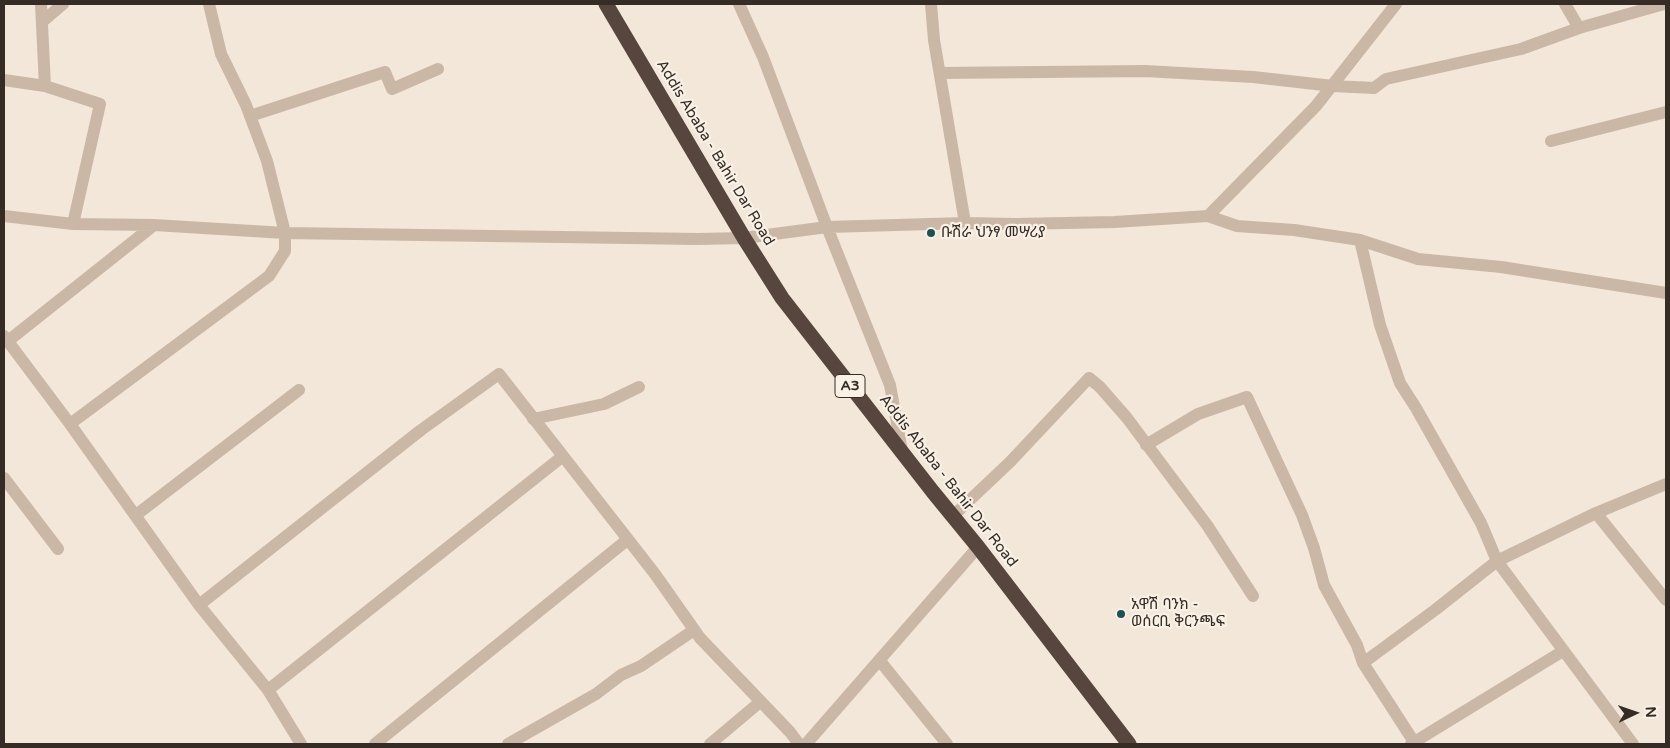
<!DOCTYPE html>
<meta charset="utf-8">
<style>
body{margin:0}
#map{position:relative;width:1670px;height:748px;overflow:hidden;background:#f2e7d9;font-family:"Varela Round",sans-serif}
canvas{display:block}
.frame{position:absolute;inset:0;border:5px solid #352c26;pointer-events:none}
.north{position:absolute;left:1610px;top:688px;width:50px;height:50px;-webkit-text-stroke:4px #f9f1e5;paint-order:stroke;rotate:87deg;font-size:14px;font-weight:700;line-height:20px;text-align:center;color:#352c26}
.north::after{content:'';display:block;margin:auto;width:18px;height:22px;background:#352c26;clip-path:polygon(50% 0,100% 100%,50% 72%,0 100%)}
</style>
<div id="map">
<canvas width="1670" height="748"></canvas>
<div class="frame"></div>
<div class="north">N</div>
</div>
<script>
const ctx = document.querySelector('canvas').getContext('2d');
ctx.lineJoin = 'round';
function trace(path, color, width, dash) {
  ctx.strokeStyle = color;
  ctx.lineWidth = width;
  ctx.lineCap = dash ? 'butt' : 'round';
  ctx.setLineDash(dash || []);
  ctx.stroke(path);
}
function drawText(font, color, halo, rows, align = 'center') {
  ctx.font = font + ' "Varela Round","Noto Sans Ethiopic",sans-serif';
  ctx.lineWidth = 4.5;
  ctx.setLineDash([]);
  ctx.textBaseline = 'middle';
  ctx.strokeStyle = halo;
  ctx.fillStyle = color;
  for (const [text, x, y, turn = 0] of rows) {
    ctx.save();
    ctx.translate(x, y);
    ctx.rotate((+turn || 0) * Math.PI / 180);
    ctx.textAlign = isNaN(turn) ? turn : align;
    if (halo) ctx.strokeText(text, 0, 0);
    ctx.fillText(text, 0, 0);
    ctx.restore();
  }
}
trace(new Path2D(`
 M41,4L45,86
 M739,4L763,57L827,227L890,385L902,451
 M931,4L934,40L965,223
 M1565,4L1579,28
 M42,22L63,4
 M940,73L1145,71L1253,77L1333,86L1374,88L1386,79L1521,49L1579,28L1664,4
 M4,80L45,86L100,104L73,224
 M250,116L385,72L392,89L438,69
 M1551,141L1666,112
 M4,216L73,224L154,225L285,233L698,239L744,238L827,227L965,223L1015,224L1115,222L1208,216L1237,226L1294,230L1360,240L1418,259L1501,267L1666,293
 M1208,216L1316,106L1396,4
 M1360,240L1380,325L1400,383L1416,408L1481,523L1497,561L1633,744
 M4,336L70,424L199,605L268,690L301,744
 M8,341L154,225
 M533,419L604,404L639,387
 M70,424L269,276L285,251V233L267,161L246,105L221,54L209,4
 M1146,445L1198,414L1247,397L1302,515L1314,548L1324,585L1357,645L1363,663
 M4,478L58,549
 M1596,513L1666,600
 M136,515L299,390
 M954,515L1010,462L1089,378L1100,387L1127,418L1207,525L1253,596
 M199,605L421,430L499,374L655,574L700,638L790,732L799,744
 M880,661L947,744
 M268,690L563,456
 M1414,742L1363,663L1435,610L1497,561L1596,513L1666,484
 M375,744L627,540
 M508,744L596,694L621,675L641,666L694,630
 M710,744L760,702
 M806,744L978,547
 M1411,744L1563,651`), '#cab7a5', 12);
trace(new Path2D(`
 M606,4L744,238L782,298L933,492L978,547L1129,744`), '#56463d', 15);
for (const [x, y, r, color] of [
 [931,233,5,"#1c5157"],
 [1121,614,5,"#1c5157"]
]) {
  const dot = new Path2D();
  dot.arc(x, y, r, 0, 2 * Math.PI);
  ctx.fillStyle = color;
  ctx.fill(dot);
  trace(dot, '#f9f1e5', 2);
}
for (const [x, y, w] of [
 [850,386,30]
]) {
  const box = new Path2D();
  box.roundRect(x - w / 2, y - 11.5, w, 23, 4);
  ctx.fillStyle = '#f9f1e5';
  ctx.fill(box);
  trace(box, '#352c26', 1);
}
drawText('bold 14px', '#352c26', null, [
 ["A3",850,386]
]);
drawText('15px', '#352c26', '#f9f1e5', [
 ["Addis Ababa - Bahir Dar Road",715,153,59],
 ["Addis Ababa - Bahir Dar Road",948,481,52]
]);
drawText('15px', '#352c26', '#f9f1e5', [
 ["ቡሽራ ህንፃ መሣሪያ",941,233],
 ["አዋሽ ባንክ -",1131,605],
 ["ወሰርቢ ቅርንጫፍ",1131,622]
], 'left');
</script>
